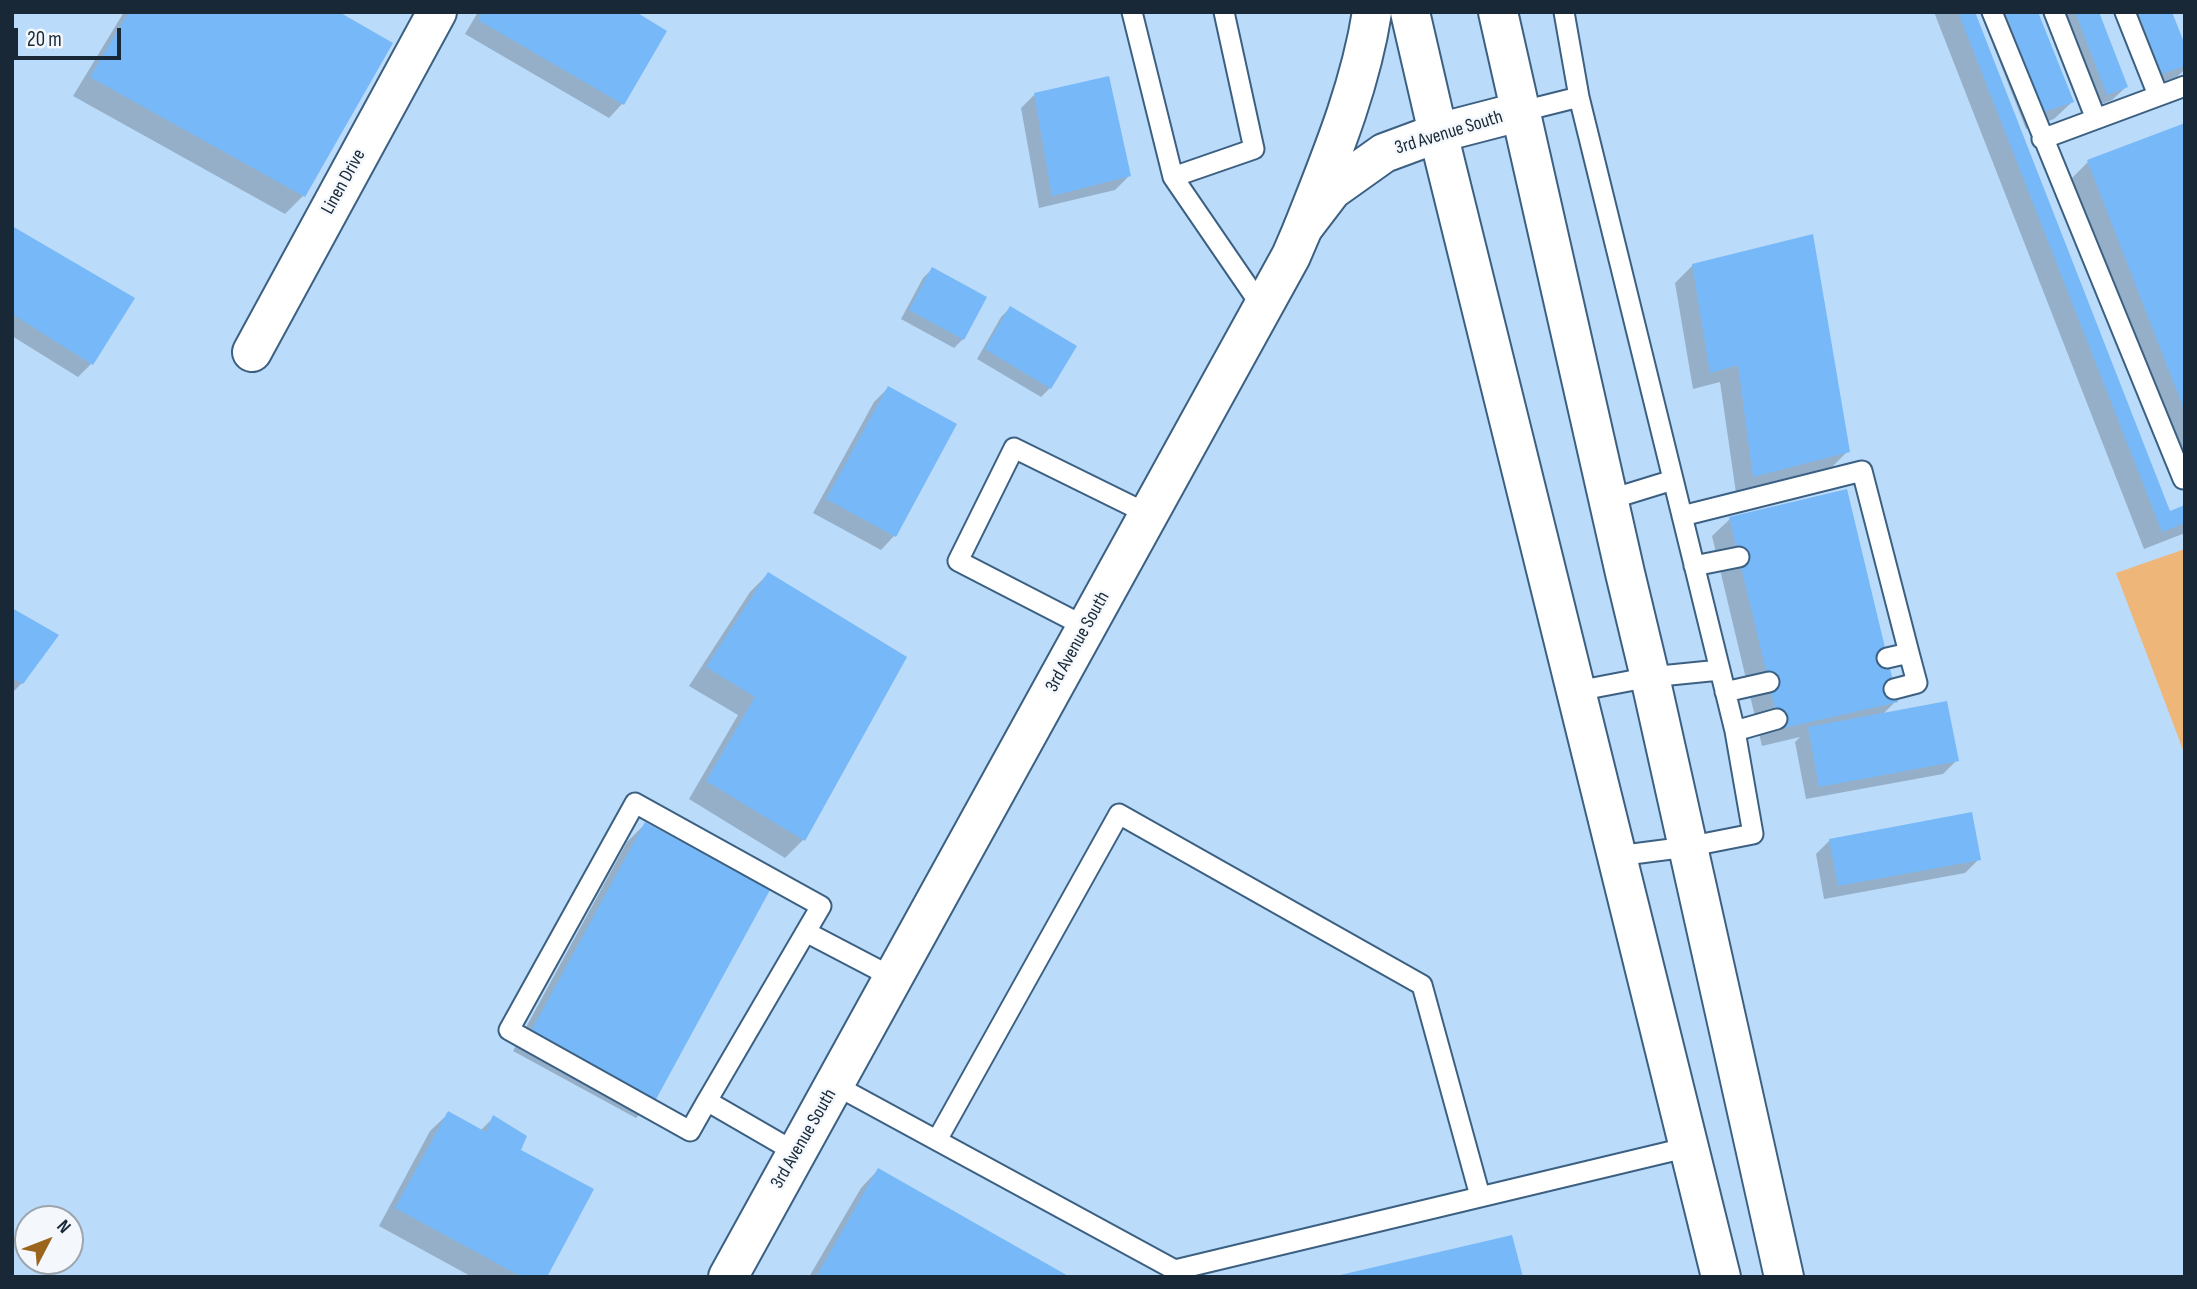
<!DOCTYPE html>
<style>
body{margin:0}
#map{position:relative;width:2197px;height:1289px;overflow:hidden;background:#bbdbfa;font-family:"Sofia Sans Condensed",sans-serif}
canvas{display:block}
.frame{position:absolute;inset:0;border:14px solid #182837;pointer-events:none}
.north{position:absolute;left:14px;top:1205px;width:70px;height:70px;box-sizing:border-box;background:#f4f8fc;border:2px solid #9ca5ad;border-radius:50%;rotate:48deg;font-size:19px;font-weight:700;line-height:28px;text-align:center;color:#182837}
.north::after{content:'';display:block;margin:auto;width:24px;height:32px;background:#9b651e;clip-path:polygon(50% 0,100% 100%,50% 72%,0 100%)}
.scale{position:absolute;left:14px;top:28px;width:107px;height:32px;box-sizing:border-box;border:4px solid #182837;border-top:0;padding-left:9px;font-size:21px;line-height:24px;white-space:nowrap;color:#182837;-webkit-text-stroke:5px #f4f8fc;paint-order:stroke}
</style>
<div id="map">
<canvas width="2197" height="1289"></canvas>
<div class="frame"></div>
<div class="north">N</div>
<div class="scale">20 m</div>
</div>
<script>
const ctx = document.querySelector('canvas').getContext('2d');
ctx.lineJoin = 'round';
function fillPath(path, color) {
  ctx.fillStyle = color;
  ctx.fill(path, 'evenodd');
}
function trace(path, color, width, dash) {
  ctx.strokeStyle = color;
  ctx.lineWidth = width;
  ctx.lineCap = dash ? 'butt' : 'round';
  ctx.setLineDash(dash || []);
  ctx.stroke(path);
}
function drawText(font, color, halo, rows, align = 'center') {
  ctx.font = font + ' "Sofia Sans Condensed",sans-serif';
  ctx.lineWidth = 5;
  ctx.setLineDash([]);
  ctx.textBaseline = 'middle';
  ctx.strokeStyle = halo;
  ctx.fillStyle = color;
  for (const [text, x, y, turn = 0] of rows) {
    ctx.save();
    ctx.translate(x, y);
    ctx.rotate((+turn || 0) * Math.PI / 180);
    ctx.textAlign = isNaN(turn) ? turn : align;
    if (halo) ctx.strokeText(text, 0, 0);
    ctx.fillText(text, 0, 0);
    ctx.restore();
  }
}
fillPath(new Path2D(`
 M2185,549V755L2116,573Z`), '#eeb678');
fillPath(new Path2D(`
 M124,12H336L391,44L303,196L285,214L73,96Z
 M478,12H632L665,31L622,104L609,118L465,34Z
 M1934,12H1973L2169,513L2185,507V533L2144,549Z
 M1980,12H2036L2072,102L2054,119L2026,129Z
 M2056,12H2097L2126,87L2112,100L2094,107Z
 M2119,12H2170L2185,50V69L2177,77L2148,87Z
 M1034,95L1129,176L1115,190L1039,208L1021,108Z
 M2185,124V448L2175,451L2070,180L2088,162Z
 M12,228L91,364L78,377L12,336Z
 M1693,265L1848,451L1830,469L1736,493L1720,382L1693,389L1675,283Z
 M932,269L963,339L954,348L901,319L923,278Z
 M1010,308L1050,388L1041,397L977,359L1001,317Z
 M888,388L894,536L881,550L813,513L874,402Z
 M1730,519L1896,701L1882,715L1957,760L1943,774L1806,799L1795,742L1800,737L1762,746L1712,536Z
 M768,574L803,840L785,858L689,799L738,715L689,686L750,592Z
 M12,610L22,683L13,692L12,691Z
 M645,824L653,1100L636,1118L513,1051L627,842Z
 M1830,840L1979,859L1965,873L1824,899L1816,854Z
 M448,1114L480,1131L493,1118L518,1151L545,1277H472L379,1226L430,1131Z
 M878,1170L1066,1277H809L861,1188Z`), '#0003');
fillPath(new Path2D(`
 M129,12H339L393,43L305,197L90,77Z
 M482,12H636L667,31L624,105L478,20Z
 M1958,12H1975L2170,511L2185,505V523L2162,532Z
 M2005,12H2038L2074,102L2044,112Z
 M2075,12H2099L2128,87L2107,95Z
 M2138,12H2172L2185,45V66L2162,74Z
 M1109,76L1131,176L1052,196L1034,93Z
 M2185,123V412L2087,160Z
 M12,226L135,298L93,365L12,314Z
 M1813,234L1850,452L1753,477L1738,365L1710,373L1692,264Z
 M932,267L987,297L964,340L909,310Z
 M1010,306L1077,346L1051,389L985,349Z
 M888,386L957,424L896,537L826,499Z
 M1847,489L1898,702L1780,729L1729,517Z
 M768,572L907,657L805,841L706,781L755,697L706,667Z
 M12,608L59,635L23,684L12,678Z
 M1947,701L1959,761L1819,787L1808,727Z
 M1972,812L1981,860L1838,886L1829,839Z
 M645,822L770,890L655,1101L530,1033Z
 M448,1111L486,1132L493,1115L527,1136L521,1150L594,1189L547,1277H522L395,1208Z
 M878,1168L1070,1277H816Z
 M1512,1235L1523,1277H1336V1276Z`), '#76b8f8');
const lane = new Path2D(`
 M1132,12L1173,177L1262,307
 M1564,12L1579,97
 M1992,12L2183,479L2185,478
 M2054,12L2096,119
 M2125,12L2158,95
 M1519,112L1579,97L1735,731L1753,834L1687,847L1617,856
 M2042,139L2185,86
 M1173,177L1254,149L1224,12
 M1608,500L1673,480
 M1682,516L1862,471L1909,653L1887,658
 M1694,566L1739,557
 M1086,627L958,561L1014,448L1148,514
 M1894,689L1917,683L1909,653
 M1577,691L1650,677L1720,670
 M1725,692L1769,682
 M1735,731L1777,719
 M806,932L892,977
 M835,1085L1175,1270L1689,1147
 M707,1101L690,1131L509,1030L635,803L821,906L707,1101L795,1152
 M937,1140L1119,814L1422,985L1480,1196`);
const street = new Path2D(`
 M252,352L437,12`);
const secondary = new Path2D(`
 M728,1277L1291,256L1303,228L1332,190L1384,153L1438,133L1519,112`);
const primary = new Path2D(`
 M1410,12L1438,133L1721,1277
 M1498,12L1625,573L1650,677L1784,1277
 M1303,228C1331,157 1360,88 1372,12`);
trace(lane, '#3c6082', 23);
trace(street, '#3c6082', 42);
trace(secondary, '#3c6082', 42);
trace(primary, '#3c6082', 42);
trace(lane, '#fff', 19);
trace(street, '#fff', 38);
trace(secondary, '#fff', 38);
trace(primary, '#fff', 38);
drawText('19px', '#182837', '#f4f8fc', [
 ["3rd Avenue South",1449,133,-17],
 ["Linen Drive",344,182,-61],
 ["3rd Avenue South",1078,642,-61],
 ["3rd Avenue South",804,1139,-60]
]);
</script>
